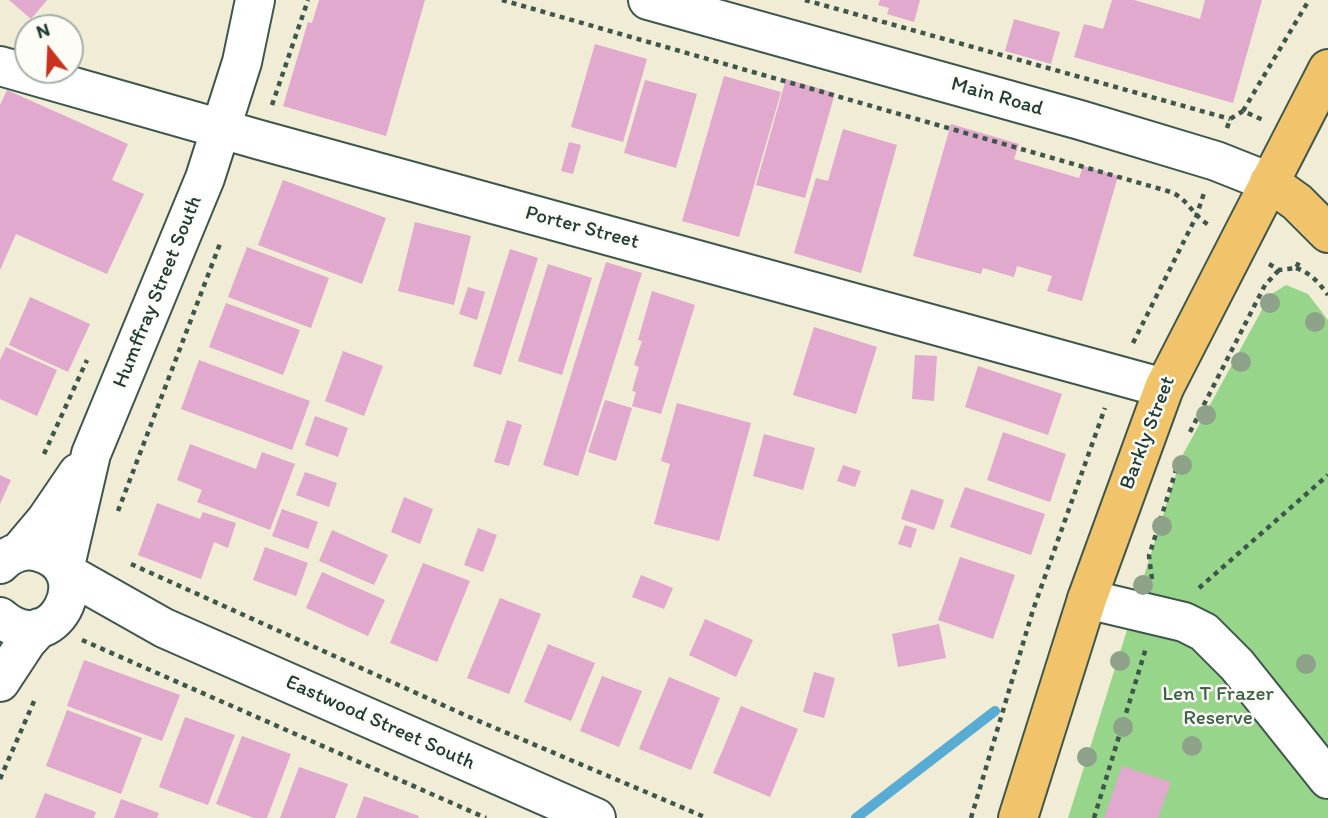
<!DOCTYPE html>
<style>
body{margin:0}
#map{position:relative;width:1328px;height:818px;overflow:hidden;background:#f0ecd5;font-family:Itim,sans-serif}
canvas{display:block}
.north{position:absolute;left:14px;top:14px;width:70px;height:70px;box-sizing:border-box;background:#fdfcf7;border:2px solid #a4b0a9;border-radius:50%;rotate:342deg;font-size:19px;font-weight:700;line-height:28px;text-align:center;color:#1f3d34}
.north::after{content:'';display:block;margin:auto;width:24px;height:32px;background:#c8321e;clip-path:polygon(50% 0,100% 100%,50% 72%,0 100%)}
</style>
<div id="map">
<canvas width="1328" height="818"></canvas>
<div class="north">N</div>
</div>
<script>
const ctx = document.querySelector('canvas').getContext('2d');
ctx.lineJoin = 'round';
function fillPath(path, color) {
  ctx.fillStyle = color;
  ctx.fill(path, 'evenodd');
}
function trace(path, color, width, dash) {
  ctx.strokeStyle = color;
  ctx.lineWidth = width;
  ctx.lineCap = dash ? 'butt' : 'round';
  ctx.setLineDash(dash || []);
  ctx.stroke(path);
}
function drawText(font, color, halo, rows, align = 'center') {
  ctx.font = font + ' Itim,sans-serif';
  ctx.lineWidth = 5;
  ctx.setLineDash([]);
  ctx.textBaseline = 'middle';
  ctx.strokeStyle = halo;
  ctx.fillStyle = color;
  for (const [text, x, y, turn = 0] of rows) {
    ctx.save();
    ctx.translate(x, y);
    ctx.rotate((+turn || 0) * Math.PI / 180);
    ctx.textAlign = isNaN(turn) ? turn : align;
    if (halo) ctx.strokeText(text, 0, 0);
    ctx.fillText(text, 0, 0);
    ctx.restore();
  }
}
fillPath(new Path2D(`
 M1286,285L1308,294L1328,320V818H1068L1181,458L1270,295Z`), '#96d58a');
trace(new Path2D(`
 M856,818L995,711`), '#58acd4', 10);
fillPath(new Path2D(`
 M9,0H47L31,19Z
 M319,0H425L386,136L283,106L308,22L312,23Z
 M880,0H920L914,22L887,14L889,8L878,5Z
 M1112,0H1134L1200,19L1205,0H1262L1233,103L1074,57L1084,24L1103,29Z
 M1014,19L1060,32L1051,64L1005,51Z
 M595,44L647,59L623,142L571,127Z
 M724,76L781,92L739,237L682,221Z
 M786,79L835,93L805,198L756,185Z
 M645,80L697,94L676,168L624,153Z
 M7,90L128,144L112,180L144,194L107,274L16,234L0,270V105Z
 M951,124L1019,144L1014,159L1079,178L1083,166L1118,176L1082,301L1047,291L1052,276L1017,266L1014,277L983,268L981,274L913,256Z
 M843,129L897,145L861,273L794,253L816,178L828,181Z
 M569,142L581,145L573,174L561,171Z
 M283,180L386,218L362,284L258,245Z
 M415,222L471,236L454,305L398,291Z
 M247,247L329,278L311,328L228,297Z
 M510,249L538,258L501,375L473,366Z
 M606,262L642,273L578,476L543,465Z
 M548,264L592,278L562,375L518,361Z
 M468,287L485,292L477,320L459,314Z
 M652,291L695,305L661,414L632,406L636,392L632,391L639,367L634,365L642,341L638,340Z
 M30,297L90,324L68,372L9,345Z
 M226,303L300,330L283,375L209,347Z
 M814,327L877,347L856,414L793,395Z
 M6,347L57,370L37,416L0,399V360Z
 M343,351L383,366L364,416L325,401Z
 M915,355L937,356L934,401L912,399Z
 M199,360L310,401L292,450L181,409Z
 M978,366L1062,394L1048,435L965,407Z
 M605,400L632,408L616,461L588,452Z
 M677,403L751,423L719,541L654,524L670,464L661,461Z
 M315,416L348,428L338,457L305,445Z
 M507,420L522,425L509,466L494,462Z
 M1003,432L1066,454L1050,502L987,480Z
 M764,434L815,448L803,490L753,476Z
 M190,444L256,469L262,452L295,464L270,530L197,502L202,490L177,480Z
 M843,465L861,471L855,487L837,481Z
 M305,472L337,483L329,507L296,495Z
 M0,475L11,480L0,504Z
 M965,487L1045,514L1031,555L950,527Z
 M911,489L944,500L934,530L901,519Z
 M404,497L433,509L420,544L391,532Z
 M157,503L200,519L203,512L236,523L228,548L214,542L201,579L138,555Z
 M282,509L318,522L308,549L272,536Z
 M905,525L917,529L911,548L898,544Z
 M478,528L497,535L483,572L464,565Z
 M332,530L388,555L374,585L319,561Z
 M265,547L308,563L296,596L253,580Z
 M960,557L1015,575L993,639L938,620Z
 M423,563L470,581L437,662L390,643Z
 M322,572L385,600L368,636L306,608Z
 M641,575L673,588L664,609L632,597Z
 M500,598L541,614L509,694L467,678Z
 M705,619L753,640L736,677L689,655Z
 M939,624L946,658L898,667L892,634Z
 M548,644L595,663L571,721L524,702Z
 M84,660L180,695L162,741L67,706Z
 M814,672L835,678L824,718L803,712Z
 M602,676L642,691L619,747L580,731Z
 M669,677L720,698L691,770L639,749Z
 M741,706L798,729L770,797L713,773Z
 M67,710L142,738L121,794L46,766Z
 M185,717L235,735L208,805L159,787Z
 M242,736L291,754L267,818H254L216,804Z
 M1122,766L1171,782L1158,818H1104Z
 M299,767L348,784L335,818H280Z
 M45,793L96,812L94,818H35Z
 M364,796L419,816L418,818H356Z
 M121,799L159,813L157,818H114Z`), '#e0a9cd');
const minor = new Path2D(`
 M648,0L1080,120L1216,161L1269,182
 M0,66L260,140L1164,388
 M19,552L46,520L78,473
 M0,564C10,553 25,548 39,552C101,569 53,664 0,617
 M64,570L91,454L205,178L242,62L255,0
 M65,572L164,628L596,818
 M1087,599L1184,622L1204,632L1237,665L1328,779
 M0,682L27,641L39,628`);
const major = new Path2D(`
 M1269,182L1297,202L1328,233
 M1018,818L1087,599L1164,388L1328,69`);
trace(minor, '#3e574c', 42);
trace(major, '#3e574c', 42);
trace(new Path2D(`
 M502,0L1171,192C1189,200 1192,215 1209,225
 M805,0L1230,119
 M272,105L308,0
 M1243,111L1309,0
 M1227,128L1230,119L1243,111L1263,120
 M1269,264L1279,270L1296,268L1301,258
 M1296,268C1311,273 1319,283 1328,295
 M1133,343L1196,217L1204,193
 M1190,432L1265,285L1279,270
 M44,454L87,360
 M118,511L221,241
 M131,564L467,716L707,818
 M1152,579L1149,556L1176,470
 M1199,588L1328,475
 M82,640L486,818
 M0,779L35,699
 M971,818L1033,610L1105,408
 M1094,818L1146,648`), '#3e574c', 4.5, [5, 5]);
trace(minor, '#fff', 38);
trace(major, '#f1c36a', 38);
ctx.fillStyle = '#8ea189';
for (const [x, y] of [
 [1270,303],
 [1315,322],
 [1241,362],
 [1206,415],
 [1182,465],
 [1162,526],
 [1143,585],
 [1120,661],
 [1306,664],
 [1123,727],
 [1192,746],
 [1087,757]
]) {
  ctx.beginPath();
  ctx.arc(x, y, 10, 0, 2 * Math.PI);
  ctx.fill();
}
drawText('21px', '#1f3d34', '#fdfcf7', [
 ["Main Road",997,97,16],
 ["Porter Street",582,228,15],
 ["Humffray Street South",158,292,-68],
 ["Barkly Street",1148,433,-69],
 ["Eastwood Street South",380,723,24]
]);
drawText('21px', '#3d634a', '#fdfcf7', [
 ["Len T Frazer",1218,695],
 ["Reserve",1218,719]
]);
</script>
